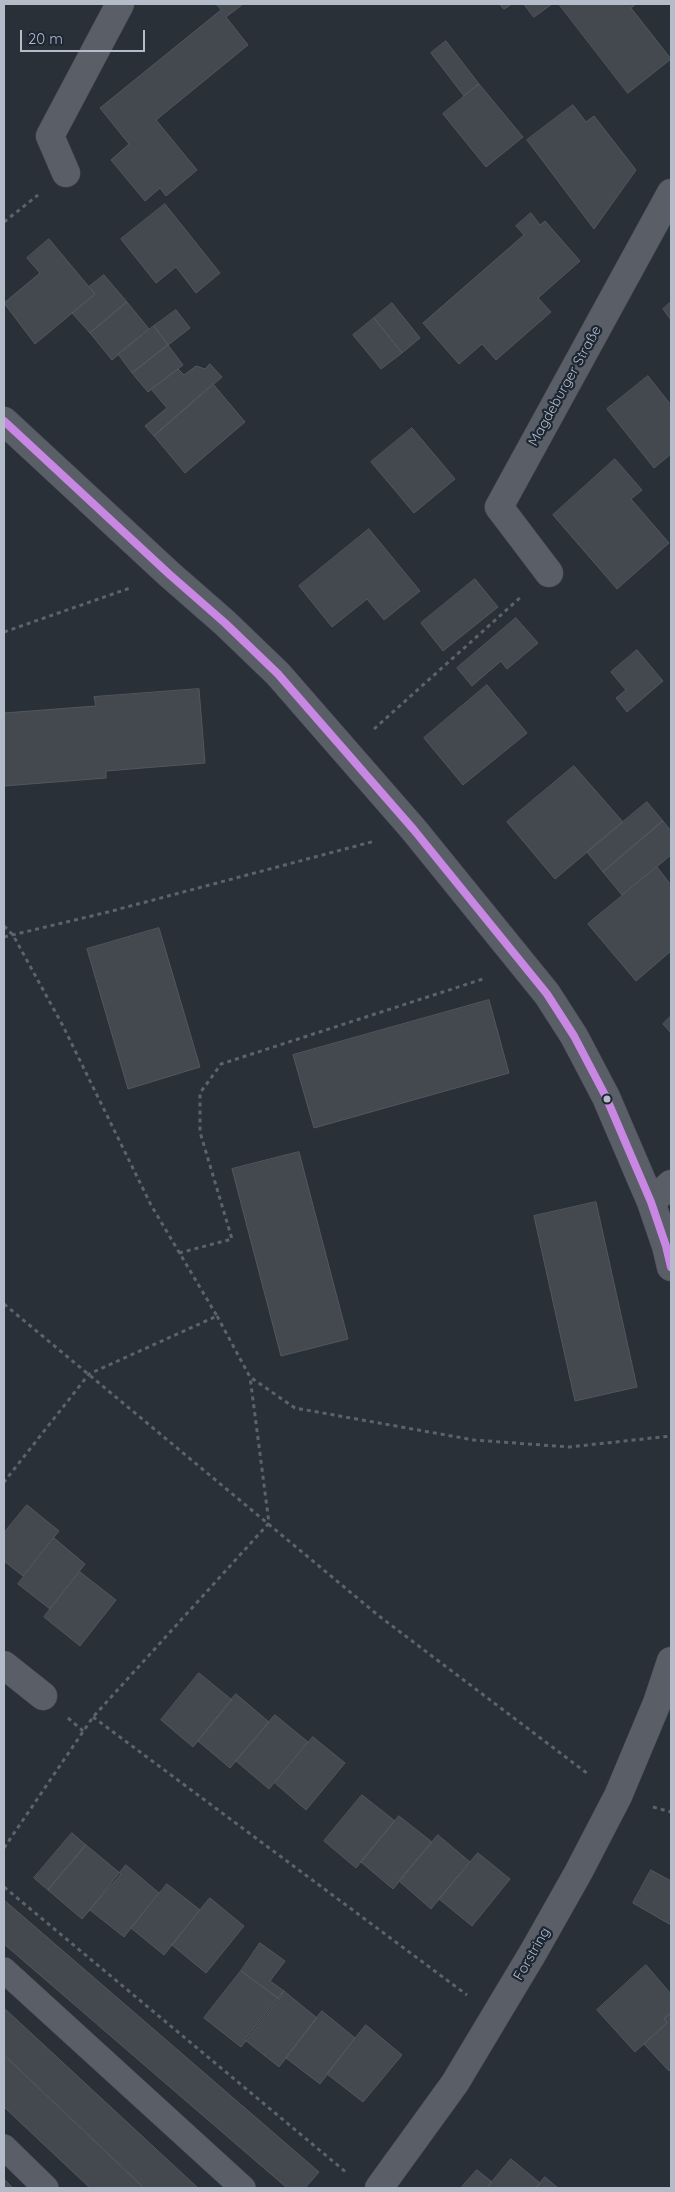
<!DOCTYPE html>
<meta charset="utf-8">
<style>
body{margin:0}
#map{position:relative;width:675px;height:2192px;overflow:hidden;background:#2a3038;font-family:Quicksand,sans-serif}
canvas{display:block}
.frame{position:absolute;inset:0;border:5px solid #b4bcc9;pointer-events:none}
.scale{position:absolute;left:20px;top:30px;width:125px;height:22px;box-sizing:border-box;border:2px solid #b4bcc9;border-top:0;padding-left:6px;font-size:15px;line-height:18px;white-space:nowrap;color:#b4bcc9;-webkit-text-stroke:4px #1d2633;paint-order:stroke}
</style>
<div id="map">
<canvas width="675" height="2192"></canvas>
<div class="frame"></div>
<div class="scale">20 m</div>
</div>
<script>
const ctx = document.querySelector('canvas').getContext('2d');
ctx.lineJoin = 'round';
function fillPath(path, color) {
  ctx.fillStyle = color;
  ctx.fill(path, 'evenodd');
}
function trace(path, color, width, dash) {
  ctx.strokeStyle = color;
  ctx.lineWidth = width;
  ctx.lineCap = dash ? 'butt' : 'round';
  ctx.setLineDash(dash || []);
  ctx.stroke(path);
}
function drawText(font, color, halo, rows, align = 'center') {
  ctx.font = font + ' Quicksand,sans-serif';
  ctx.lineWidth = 4.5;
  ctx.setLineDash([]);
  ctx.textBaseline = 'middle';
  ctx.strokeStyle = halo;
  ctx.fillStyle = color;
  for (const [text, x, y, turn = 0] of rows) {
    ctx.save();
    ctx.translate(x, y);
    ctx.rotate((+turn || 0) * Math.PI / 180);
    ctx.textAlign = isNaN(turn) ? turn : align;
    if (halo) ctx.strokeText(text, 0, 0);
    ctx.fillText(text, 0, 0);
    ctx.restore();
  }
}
const building = new Path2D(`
 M216,4H243L226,17L248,45L156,120L197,170L166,196L160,188L145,201L111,160L129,144L100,108L221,10Z
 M500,4H512L504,9Z
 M524,4H552L534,17Z
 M559,4H636L631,8L671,59L628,93Z
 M446,41L479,84L464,96L431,53Z
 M479,84L523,137L486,167L443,114Z
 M573,105L586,122L594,116L636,170L594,229L527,140Z
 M165,204L220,273L196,293L176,267L156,283L121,239Z
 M531,213L540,225L545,221L580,261L538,298L551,312L496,360L482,344L459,364L423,323L524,235L516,226Z
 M49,239L95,294L35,344L4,303L40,273L27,258Z
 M104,275L127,302L90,333L72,313L95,294L89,287Z
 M127,302L149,329L112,360L90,333Z
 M671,302V320L663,309Z
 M392,303L420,338L402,353L374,318Z
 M176,310L190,328L168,345L154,326Z
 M374,318L402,353L381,369L353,335Z
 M154,326L168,345L132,373L118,354Z
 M168,345L183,365L148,392L132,373Z
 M210,364L222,377L154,436L145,426L167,408L151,389L178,369L184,375L196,366L205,369Z
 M648,376L671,405V454L654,468L607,409Z
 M213,384L245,422L185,473L154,436Z
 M412,428L455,479L414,513L371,462Z
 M615,459L642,490L631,499L669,543L617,589L553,515Z
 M369,529L420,591L384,620L367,599L332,627L299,586Z
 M475,579L498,607L443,651L421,623Z
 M516,618L538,643L507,669L501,661L472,686L457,668Z
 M637,650L663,681L627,712L616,698L626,690L611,672Z
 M487,685L527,733L463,785L424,738Z
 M199,689L205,763L106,771V778L4,786V713L96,706L94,697Z
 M574,766L623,822L555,879L507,822Z
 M647,802L663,821L603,872L587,852Z
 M663,821L671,831V855L622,895L603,872Z
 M657,867L671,885V951L636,981L588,924Z
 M159,928L200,1067L128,1089L87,949Z
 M489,1000L509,1073L314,1128L293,1055Z
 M671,1016V1033L663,1024Z
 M299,1152L348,1339L281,1356L232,1169Z
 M596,1202L637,1387L575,1401L534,1216Z
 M27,1505L59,1531L23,1576L4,1561V1533Z
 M54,1538L85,1564L50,1609L18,1584Z
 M80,1572L116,1600L80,1646L44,1617Z
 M199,1673L232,1700L193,1747L161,1720Z
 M236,1694L269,1722L230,1768L198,1741Z
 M275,1715L308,1742L269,1789L236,1761Z
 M313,1737L345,1763L306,1810L275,1783Z
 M362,1795L395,1821L356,1868L324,1841Z
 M399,1816L432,1842L393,1889L361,1862Z
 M72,1833L86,1845L48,1890L34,1878Z
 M438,1835L470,1862L431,1909L399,1881Z
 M86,1845L121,1874L82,1919L48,1890Z
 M478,1853L510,1879L472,1926L439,1899Z
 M126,1865L159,1893L124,1937L90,1910Z
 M651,1870L671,1881V1925L633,1903Z
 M167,1884L200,1910L164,1955L131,1928Z
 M210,1898L244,1926L206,1973L172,1945Z
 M4,1900L319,2172L305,2188H287L4,1944Z
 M260,1943L285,1961L270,1981L284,1991L279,1999L241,1971Z
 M646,1965L671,1994V2013L664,2019L667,2023L635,2052L597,2010Z
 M241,1971L279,1999L241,2047L204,2018Z
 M284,1991L317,2018L279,2067L245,2040Z
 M4,2008L198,2188H144L4,2055Z
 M322,2011L355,2038L320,2084L286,2058Z
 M671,2013V2069L669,2071L644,2044L667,2023L664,2019Z
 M366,2025L402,2055L363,2102L327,2074Z
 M4,2055L144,2188H90L4,2107Z
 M511,2159L540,2183L536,2188H487Z
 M477,2170L492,2182L487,2188H461Z
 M545,2177L558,2188H536Z
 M4,2179L13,2188H4Z`);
fillPath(building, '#444950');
trace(building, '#52575f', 1);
const service = new Path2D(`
 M4,1970L243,2188
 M4,2147L46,2188`);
const minor = new Path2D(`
 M66,173L50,136L120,4
 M4,421L169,574L225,623L278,674L414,830L547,994L574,1036L606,1097L651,1202L666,1246L671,1267
 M549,573L499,507L671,193
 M651,1202L671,1184
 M4,1665L43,1696
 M379,2188L455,2083L534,1951L578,1873L618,1796L657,1703L671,1661`);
trace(service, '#484c53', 26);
trace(minor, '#484c53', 29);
trace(new Path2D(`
 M4,222L38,195
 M4,632L130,588
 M374,729L522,596
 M4,926L13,935L63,1026L151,1205L217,1316L89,1374L4,1482
 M4,937L108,912L375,841
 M179,1253L232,1239L200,1132V1093L221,1064L486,978
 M4,1304L379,1616L588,1774
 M217,1316L250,1377L295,1408L474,1440L569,1447L671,1436
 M93,1717L467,1995
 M68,1718L83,1731
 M653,1807L671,1812
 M4,1848L93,1717L269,1523L250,1377
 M4,1887L347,2173`), '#5d636a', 3, [4, 4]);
trace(service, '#5a5e66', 25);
trace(minor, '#5a5e66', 28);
trace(new Path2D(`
 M4,421L169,574L225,623L278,674L414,830L547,994L574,1036L606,1097L651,1202L666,1246L671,1267`), '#c787e3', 8);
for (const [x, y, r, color] of [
 [607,1099,4.5,"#b4bcc9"]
]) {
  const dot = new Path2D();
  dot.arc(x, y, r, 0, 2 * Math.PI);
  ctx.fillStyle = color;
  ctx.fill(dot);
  trace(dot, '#1d2633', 2);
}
drawText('14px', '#b4bcc9', '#1d2633', [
 ["Magdeburger Straße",565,386,-61],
 ["Forstring",532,1954,-60]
]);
</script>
